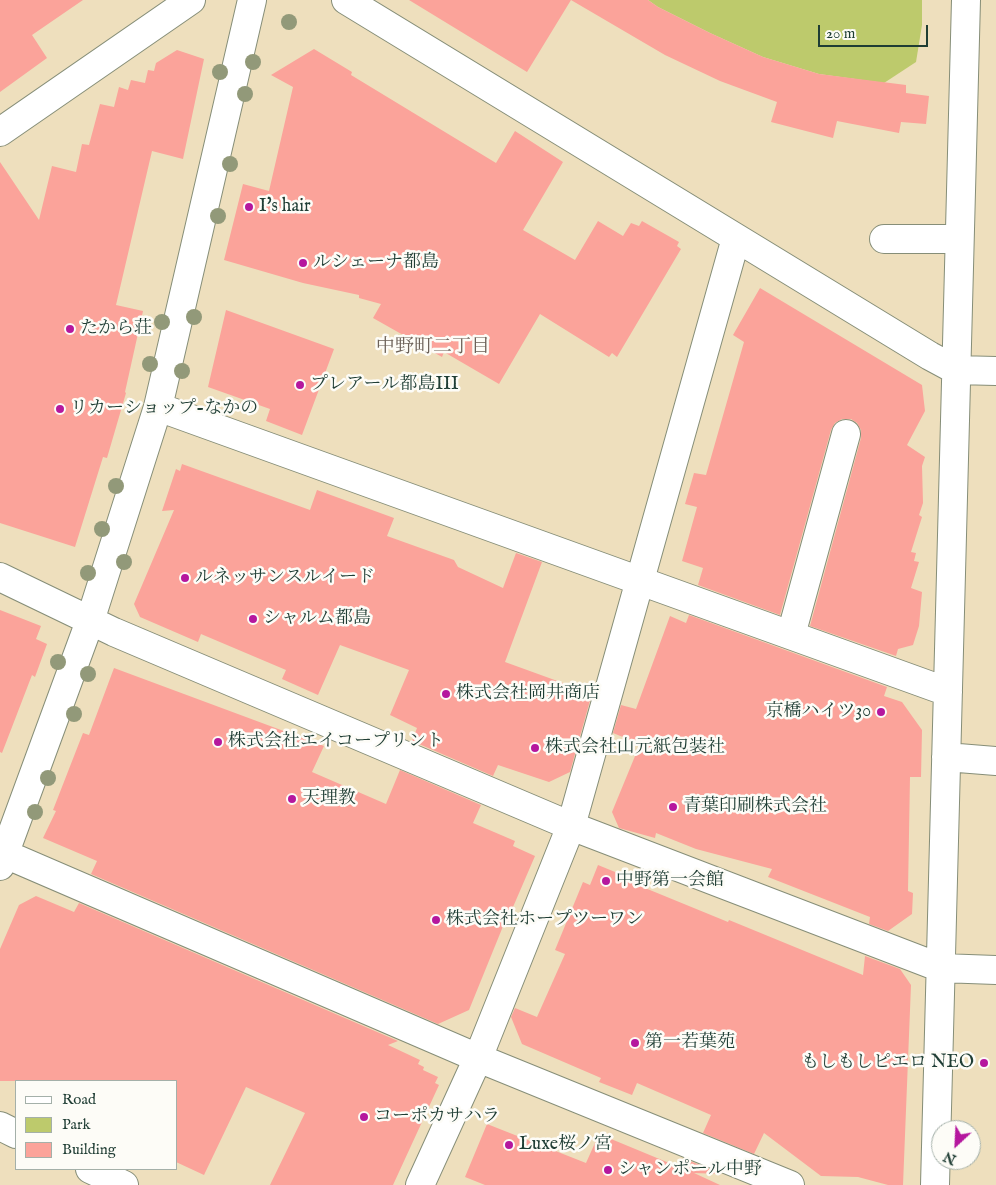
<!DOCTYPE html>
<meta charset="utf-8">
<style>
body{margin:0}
#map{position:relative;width:996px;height:1185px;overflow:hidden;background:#eedfbd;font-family:"IM FELL English",serif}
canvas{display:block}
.legend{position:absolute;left:15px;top:1080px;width:162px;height:90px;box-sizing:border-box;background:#fdfcf7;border:1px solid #a4b0a9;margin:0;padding:6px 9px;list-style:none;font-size:15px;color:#1f3d34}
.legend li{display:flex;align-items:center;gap:10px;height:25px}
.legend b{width:25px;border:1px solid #a4b0a9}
.north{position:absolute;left:931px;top:1120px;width:50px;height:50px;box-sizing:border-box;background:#fdfcf7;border:1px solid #a4b0a9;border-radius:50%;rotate:205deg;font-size:14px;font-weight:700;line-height:20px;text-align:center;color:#1f3d34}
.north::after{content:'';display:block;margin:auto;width:18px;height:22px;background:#b5179e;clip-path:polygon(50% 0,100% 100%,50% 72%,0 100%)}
.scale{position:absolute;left:818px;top:25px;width:110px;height:22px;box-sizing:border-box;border:2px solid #1f3d34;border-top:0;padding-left:6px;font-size:15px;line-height:18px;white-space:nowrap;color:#1f3d34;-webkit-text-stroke:4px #fdfcf7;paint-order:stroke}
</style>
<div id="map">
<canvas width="996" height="1185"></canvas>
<ul class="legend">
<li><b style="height:6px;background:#fff"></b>Road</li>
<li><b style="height:14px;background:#bdca6c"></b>Park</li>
<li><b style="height:14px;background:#fba39a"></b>Building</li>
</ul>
<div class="north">N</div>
<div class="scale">20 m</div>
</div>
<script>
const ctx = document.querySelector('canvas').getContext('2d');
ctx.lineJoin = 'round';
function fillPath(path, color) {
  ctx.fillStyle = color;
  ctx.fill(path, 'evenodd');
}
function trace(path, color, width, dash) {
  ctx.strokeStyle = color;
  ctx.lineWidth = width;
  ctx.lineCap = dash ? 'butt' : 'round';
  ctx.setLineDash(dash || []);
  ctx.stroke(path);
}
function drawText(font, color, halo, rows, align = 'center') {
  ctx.font = font + ' "IM FELL English","Noto Serif JP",serif';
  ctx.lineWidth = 5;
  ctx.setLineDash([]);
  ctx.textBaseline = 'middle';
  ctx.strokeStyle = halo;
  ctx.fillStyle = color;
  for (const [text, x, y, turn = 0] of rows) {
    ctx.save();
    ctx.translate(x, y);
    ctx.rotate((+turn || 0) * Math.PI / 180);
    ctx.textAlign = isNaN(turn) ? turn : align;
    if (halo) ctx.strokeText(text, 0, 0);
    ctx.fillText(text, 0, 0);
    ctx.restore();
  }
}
fillPath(new Path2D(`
 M648,0H922V25L916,62L884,83L819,74L763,57L710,33L658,7Z`), '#bdca6c');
fillPath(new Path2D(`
 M0,0H83L32,35L47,58L0,92Z
 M409,0H648L658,7L710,33L763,57L819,74L906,85V93L929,96L926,124L901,122L899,133L837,121L833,138L771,122L777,102L720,81L665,55L571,0L527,72Z
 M314,49L352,72L351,75L496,163L515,131L563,162L523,230L575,260L598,221L623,236L631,223L639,226L642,221L679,242L677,246L681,249L617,357L612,353L609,357L540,314L499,384L444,352L442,357L373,318L381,304L359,298V295L303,283L224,260L243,184L269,191L293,87L271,75Z
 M177,50L204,59L183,159L152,151L116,305L143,311L125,392L126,393L107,458L103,457L75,547L0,523V162L39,220L52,166L76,172L82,144L89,145L100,104L114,107L119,87L128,90L131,80L145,83L148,70L154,71L156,63Z
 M760,288L922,385L925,411L907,445L925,457L922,466L923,503L919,515L922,517L911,552L916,553L914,561L919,562L911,588L922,592L919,626L913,645L898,649L896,656L810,626L861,438V430L857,423L851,419H842L835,423L831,430L780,615L698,585L703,568L682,561L697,507L685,504L694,473L706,475L744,342L733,335Z
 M226,310L334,349L302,435L266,421L270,409L208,387Z
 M182,464L310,510L317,490L394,518L387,536L454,560L458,567L503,588L516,553L542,562L505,662L585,691L584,695L591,697L570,772L549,782L498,765L493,776L412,741L417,728L390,715L409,670L340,645L318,695L282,679L286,670L201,634L198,642L140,617L134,604L174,510L162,511L176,469L180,471Z
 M0,610L41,626L36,639L47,644L35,677L32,675L2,753L0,752Z
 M689,615L887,687L884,696L902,702L922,730L921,777H910L908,891L913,893L912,914L888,931L869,924L870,917L768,877L772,869L696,849L656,833L655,838L619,828L612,812L640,744L613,733L621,705L636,709L670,616L686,623Z
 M114,668L324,746L312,772L386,804L400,770L481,805L473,823L515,841L513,846L535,856L510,914H508L469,1010L438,1024L91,874L97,861L43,838L56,811L53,810L83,733L89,735Z
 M598,865L637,881V882L646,886L645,888L728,922L729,920L863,975L865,956L900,969L911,985L903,1185H888L858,1177L821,1176L764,1133L754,1154L703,1133L711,1115L637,1083L632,1095L599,1082L601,1078L522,1044L511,1017L515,1008L537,1017L565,954L555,950L583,882L590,885Z
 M36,896L74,912L79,903L398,1041L388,1045L420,1060L418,1064L424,1067L423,1070L438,1077L435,1083L439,1085L393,1185H270L305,1113L246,1087L204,1175L176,1162V1081H0V949L19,905Z
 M487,1124L586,1163L599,1134L686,1170L690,1161L722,1174L694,1173L720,1185H485L465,1177Z`), '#fba39a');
const minor = new Path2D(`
 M346,0L930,356L956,370L996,371
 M0,132L191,0
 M884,239H959
 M158,407L948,692
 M0,577L114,632L571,826L941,968L996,970
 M791,635L846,434
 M946,757L996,761
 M5,854L478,1058L790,1185
 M0,866L90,621L158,407L252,0
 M0,1126L16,1134
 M90,1169L124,1185
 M420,1185L478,1058L571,826L736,238
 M935,1185L966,0`);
trace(minor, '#868e78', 30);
trace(minor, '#fff', 28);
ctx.fillStyle = '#929979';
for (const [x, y] of [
 [289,22],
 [253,62],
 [220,72],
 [245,94],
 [230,164],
 [218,216],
 [194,317],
 [162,322],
 [150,364],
 [182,371],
 [116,486],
 [102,529],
 [124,562],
 [88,573],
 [58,662],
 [88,674],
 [74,714],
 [48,778],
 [35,812]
]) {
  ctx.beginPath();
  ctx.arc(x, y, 8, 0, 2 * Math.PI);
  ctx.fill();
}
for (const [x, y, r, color] of [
 [249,207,5,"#b5179e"],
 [303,263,5,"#b5179e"],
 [70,329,5,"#b5179e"],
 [300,385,5,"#b5179e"],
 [60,409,5,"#b5179e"],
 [185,578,5,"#b5179e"],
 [253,619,5,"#b5179e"],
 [446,694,5,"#b5179e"],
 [881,712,5,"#b5179e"],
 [218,742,5,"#b5179e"],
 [535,748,5,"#b5179e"],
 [292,799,5,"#b5179e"],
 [673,807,5,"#b5179e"],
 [606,881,5,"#b5179e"],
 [436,920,5,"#b5179e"],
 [635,1043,5,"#b5179e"],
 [984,1063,5,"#b5179e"],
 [364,1117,5,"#b5179e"],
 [509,1145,5,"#b5179e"],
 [608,1170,5,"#b5179e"]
]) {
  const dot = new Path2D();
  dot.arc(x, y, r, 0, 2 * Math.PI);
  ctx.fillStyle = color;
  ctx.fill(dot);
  trace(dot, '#fdfcf7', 2);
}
drawText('18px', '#1f3d34', '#fdfcf7', [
 ["I's hair",259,207],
 ["ルシェーナ都島",313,263],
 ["たから荘",80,329],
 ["プレアール都島III",310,385],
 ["リカーショップ-なかの",70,409],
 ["ルネッサンスルイード",195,578],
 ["シャルム都島",263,619],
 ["株式会社岡井商店",456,694],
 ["京橋ハイツ30",871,712,"right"],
 ["株式会社エイコープリント",228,742],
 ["株式会社山元紙包装社",545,748],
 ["天理教",302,799],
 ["青葉印刷株式会社",683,807],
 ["中野第一会館",616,881],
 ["株式会社ホープツーワン",446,920],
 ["第一若葉苑",645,1043],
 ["もしもしピエロ NEO",974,1063,"right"],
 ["コーポカサハラ",374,1117],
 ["Luxe桜ノ宮",519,1145],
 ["シャンポール中野",618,1170]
], 'left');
drawText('19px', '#6c6158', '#fdfcf7', [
 ["中野町二丁目",433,348]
]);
</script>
